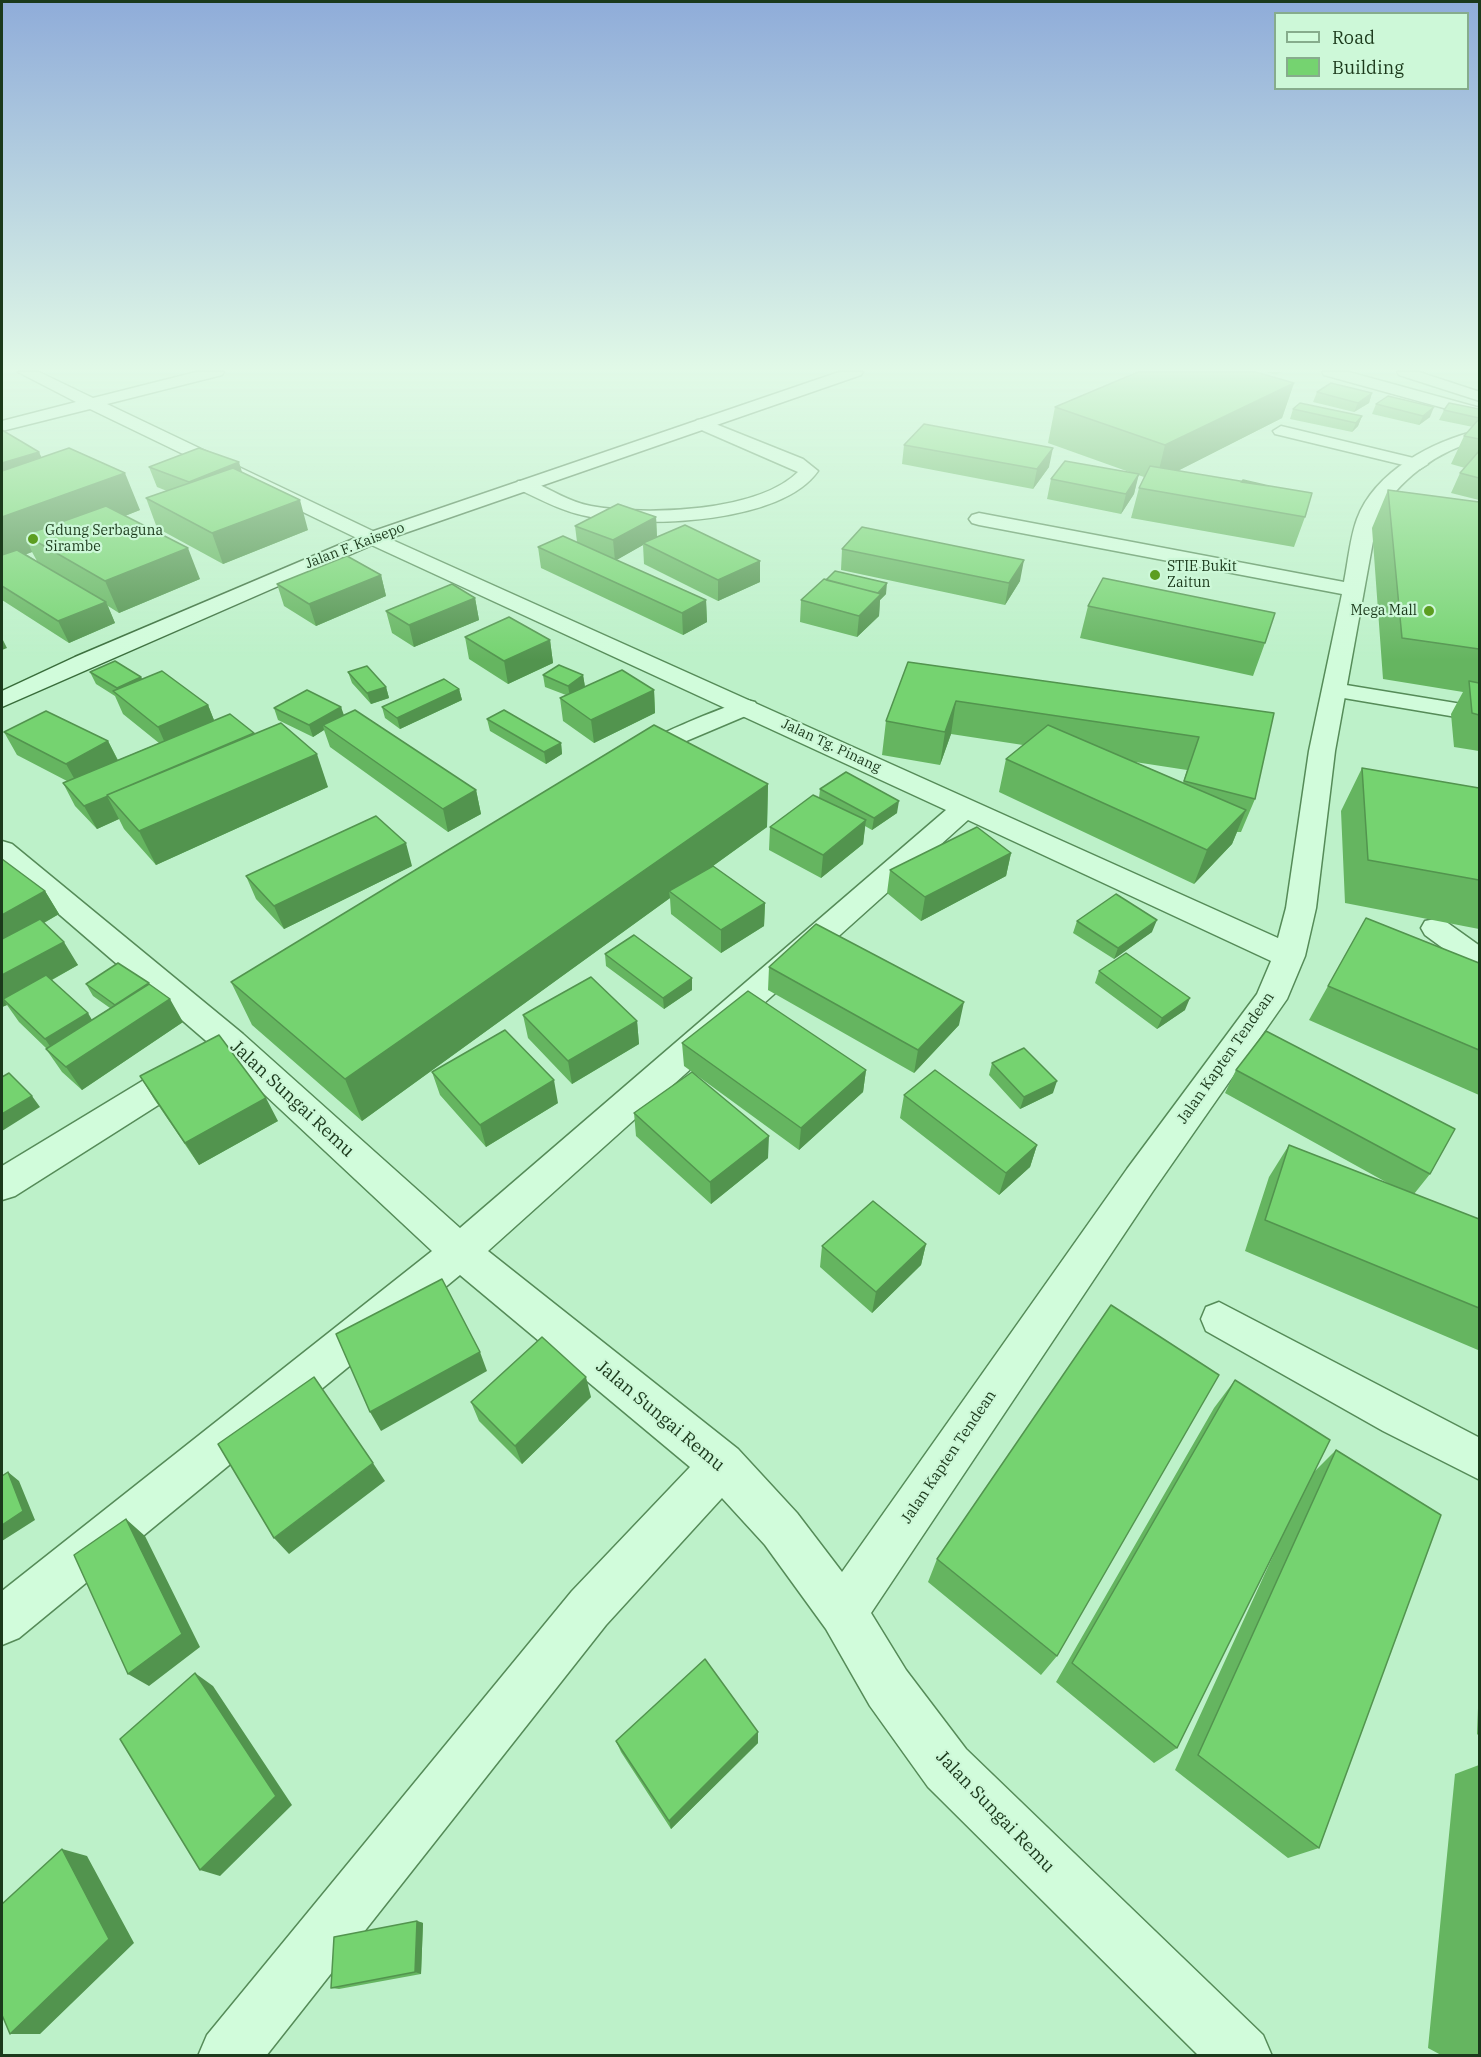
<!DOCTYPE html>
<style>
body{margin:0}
#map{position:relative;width:1481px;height:2057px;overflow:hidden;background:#bdf1c9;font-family:"IBM Plex Serif",serif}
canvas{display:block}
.frame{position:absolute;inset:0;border:3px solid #1b391b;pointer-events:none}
.legend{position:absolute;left:1274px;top:12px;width:195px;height:78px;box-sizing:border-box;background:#cdf8d8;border:2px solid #86ac8c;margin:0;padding:8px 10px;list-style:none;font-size:18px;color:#1b391b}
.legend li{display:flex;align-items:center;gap:12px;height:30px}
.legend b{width:30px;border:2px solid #86ac8c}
</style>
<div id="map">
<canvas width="1481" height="2057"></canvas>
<div class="frame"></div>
<ul class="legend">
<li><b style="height:8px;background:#d1fcdb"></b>Road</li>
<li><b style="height:16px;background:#75d370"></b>Building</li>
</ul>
</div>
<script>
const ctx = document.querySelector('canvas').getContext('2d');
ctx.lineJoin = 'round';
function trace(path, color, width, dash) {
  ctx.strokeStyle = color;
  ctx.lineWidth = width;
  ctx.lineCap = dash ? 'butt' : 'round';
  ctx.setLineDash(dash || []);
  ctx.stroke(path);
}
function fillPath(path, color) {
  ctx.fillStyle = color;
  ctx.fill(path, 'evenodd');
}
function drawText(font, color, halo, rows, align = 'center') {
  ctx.font = font + ' "IBM Plex Serif",serif';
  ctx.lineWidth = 4.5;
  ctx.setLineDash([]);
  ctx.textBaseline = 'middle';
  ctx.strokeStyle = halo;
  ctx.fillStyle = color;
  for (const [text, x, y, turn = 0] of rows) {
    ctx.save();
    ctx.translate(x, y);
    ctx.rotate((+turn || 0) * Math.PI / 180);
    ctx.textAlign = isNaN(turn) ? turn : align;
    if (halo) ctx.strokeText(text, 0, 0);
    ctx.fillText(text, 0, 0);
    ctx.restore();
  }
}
const lane = new Path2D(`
 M1397,372H1419L1480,392V401L1399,375Z
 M1281,426L1426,461L1428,464L1420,469L1275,434L1273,431Z
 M1334,683L1480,707V721L1326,695L1323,690L1326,685Z
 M747,700L755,702L758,707L755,712L665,750L648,760L640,762L632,760L628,755C639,740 726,706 747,700Z
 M1435,919L1445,921L1480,946V971L1470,968L1425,935L1421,928L1425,921Z
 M1219,1302L1480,1438V1480L1383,1431L1206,1331L1201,1319L1206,1307Z`);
const street = new Path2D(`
 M18,372H39L93,398L196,372H224L222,375L107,404L379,534L1278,938L1286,908L1309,751L1342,594L979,525L972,523L969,519L972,515L979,513L1344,582C1348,562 1350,538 1357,519C1375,471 1433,441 1480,430V440C1438,450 1396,481 1377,519L1335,751L1316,908L1305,956L1287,999L1153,1191L871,1613L906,1670L966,1749L1263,2035L1272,2056H1199L928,1787L870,1706L826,1629L765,1545L722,1498L606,1625L266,2056H198L207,2035L572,1591L690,1467L460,1275L19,1638L2,1645V1591L432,1251L219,1052L2,865V841L12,844L243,1034L460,1228L946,810L365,542L90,409L2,431V421L76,402ZM968,820L1271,961L1257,994L1127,1169L842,1572L797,1513L738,1449L488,1251Z
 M1322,372H1349L1480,408V418L1324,375Z
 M703,419L803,459L818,471C782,523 649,528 591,517C565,513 542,500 518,489L516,485L518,481H532C551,490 570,502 591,506C645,516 758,512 798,472L697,428L694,424L697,420Z
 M189,1056L201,1060L206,1069L201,1078L15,1196L2,1200V1166L177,1060Z`);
const secondary = new Path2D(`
 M839,372H863L861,375L379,542L2,707V691L75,657L365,534Z`);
trace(lane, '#558b58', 3);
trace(street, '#558b58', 3);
trace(secondary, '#386c3a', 3);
fillPath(lane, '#d1fcdb');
fillPath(street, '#d1fcdb');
fillPath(secondary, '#d1fcdb');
fillPath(new Path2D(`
 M1265,372H1282L1276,375Z
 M1294,383L1282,418L1177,471L1305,517L1294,547L1131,518L1139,488L1144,477L1138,475L1134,494L1121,514L1047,499L1051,479L1132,473L1048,443L1055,407Z
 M1317,392L1372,393L1369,403L1354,412L1313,402Z
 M1376,404L1430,417L1419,425L1372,414Z
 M1293,409L1362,416L1358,426L1352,432L1290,419Z
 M1479,409V500L1451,493L1460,473L1465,468L1451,464L1464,436L1473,427L1439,420L1444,410Z
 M2,430L39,452L41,457L140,510L125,516L200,579L119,613L108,606L115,623L69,643L2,600ZM32,552L37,561L26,554Z
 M904,445L1049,467L1033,489L902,464Z
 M149,467L242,472L308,530L223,564L157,528L146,498L167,491L157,487Z
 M1388,490L1479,502V751L1454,747L1451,714L1463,692L1383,679L1372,528Z
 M656,517L657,537L760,561V582L718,601L644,564L643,545L616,560L706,600L707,622L683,635L541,568L538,547L577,542L575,526Z
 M842,549L1020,581L1005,605L841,570Z
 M381,575L386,596L316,626L284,606L277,584Z
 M886,594L880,600L879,616L857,637L800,622L801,600Z
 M475,598L479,620L414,647L392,633L386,611Z
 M1088,606L1265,643L1253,676L1080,638Z
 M465,637L550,640L553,663L508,684L469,659Z
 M908,662L1274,713L1255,799L1241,832H1237L1232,844L1194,884L999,792L1006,759L1023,745L951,734L940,765L882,755L886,721ZM1135,762L1187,770L1183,783Z
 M90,672L141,677L142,679L208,705L214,720L254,733L328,787L156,865L124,829L119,819L97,829L75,806L63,783L67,781L17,755L4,732L108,741L118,760L159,743L123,714L115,696L96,684Z
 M348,672L386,687L389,698L371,704L352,683Z
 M543,675H583L585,687L654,690L655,713L594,743L563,721L560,698L566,695L545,687Z
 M459,689L462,700L400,729L385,718L382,707Z
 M341,707L343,715L476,790L481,814L448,832L330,747L324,730L313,737L278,720L274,708Z
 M487,719L561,743L562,754L546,764L490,731Z
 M1362,768L1479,788V929L1345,903L1341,811Z
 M768,784L767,827L713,866L765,903L764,926L721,953L671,914L670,898L362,1121L252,1025L231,982Z
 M820,789L897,813L872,830L865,826L863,844L821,878L769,850L770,827L819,798Z
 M1011,853L1006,876L921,921L887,893L890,870Z
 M412,866L284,929L256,899L246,876Z
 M45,891L59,914L44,923L78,965L52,980L92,1020L110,1008L93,996L86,984L183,1022L82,1090L62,1072L46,1049H47L19,1022L7,1005L2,1007Z
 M1366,918L1479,963V1095L1309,1020Z
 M1077,921L1152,932L1114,959L1073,933Z
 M605,954L692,978V990L664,1009L606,966Z
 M769,967L959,1025L914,1073L768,990Z
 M1099,971L1185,1010L1157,1029L1095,983Z
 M523,1015L637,1021L639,1044L572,1084L528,1038Z
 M682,1043L866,1070L863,1092L799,1150L684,1066Z
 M992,1063L1053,1093L1020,1109L989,1075Z
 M1236,1070L1430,1174L1414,1194L1479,1219V1348L1478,1350L1245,1251L1269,1177L1289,1145L1393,1186L1225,1093Z
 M432,1072L558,1103L486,1147L440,1095Z
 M140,1076L278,1121L199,1165L154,1099Z
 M904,1095L1037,1145L1030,1167L999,1195L900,1118Z
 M634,1113L768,1158L711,1204L636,1136Z
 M926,1244L921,1265L872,1313L820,1267L822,1246Z
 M1235,1380L1315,1471L1336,1450L1319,1848L1288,1858L1175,1770L1278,1545L1177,1748L1154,1763L1056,1682L1214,1408Z
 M591,1397L522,1464L479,1421L471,1402Z
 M937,1559L1057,1656L1041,1675L928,1582Z
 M1479,1682V1736L1477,1734Z
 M616,1741L758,1743L671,1829L621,1752Z
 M1479,1765V2055H1441L1428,2048L1455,1774Z
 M417,1921L423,1923L421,1974L339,1989L331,1988Z`), '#65b560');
fillPath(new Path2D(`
 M1294,383L1282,418L1156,482L1165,445Z
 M1372,393L1369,403L1354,412L1358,403Z
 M1434,407L1430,417L1419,425L1423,416Z
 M1362,416L1358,426L1352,432L1356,423Z
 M1053,448L1049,467L1033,489L1037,469Z
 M39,452L52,481L2,497V463Z
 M239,462L245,482L196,502L189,482Z
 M125,473L140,510L45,547L25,535L32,552L2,564V517Z
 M1139,474L1134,494L1121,514L1126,494Z
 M300,500L308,530L223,564L212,533Z
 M656,517L657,538L643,543V545L615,561L613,540Z
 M188,548L200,579L119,613L105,581Z
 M1024,560L1020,581L1005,605L1009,583Z
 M760,561V582L718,601V580Z
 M381,575L386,596L316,626L309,604Z
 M887,583L886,594L880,600L879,616L857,637L859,616Z
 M475,598L479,620L414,647L409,625Z
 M706,600L707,622L683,635L682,613Z
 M106,602L115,623L69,643L58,621Z
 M2,638L7,648L2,650Z
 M550,640L553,663L508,684L504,661Z
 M583,675L585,687L570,697L568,686Z
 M141,677L146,689L117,688Z
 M386,687L389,698L371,704L367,693Z
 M459,689L462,700L400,729L397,718Z
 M654,690L655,713L594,743L591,720Z
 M956,701L951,734L940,765L945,732Z
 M208,705L217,728L168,750L158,727Z
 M341,707L345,718L323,725L324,730L313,737L309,725Z
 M108,741L119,763L79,787L66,764Z
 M561,743L562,754L546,764L544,752Z
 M317,754L328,787L156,865L139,831Z
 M768,784L767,827L674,894L669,891L670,898L362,1121L345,1079Z
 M476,790L481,814L448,832L443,809Z
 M107,796L119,819L97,829L84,806Z
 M899,801L897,813L872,830L874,818Z
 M1246,810L1232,844L1194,884L1207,850Z
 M866,820L863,844L821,878L823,855Z
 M406,843L412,866L284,929L274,906Z
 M1011,853L1006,876L921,921L925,897Z
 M45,891L59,914L5,945L2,940V915Z
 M765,903L764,926L721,953V930Z
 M1157,920L1152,932L1114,959L1118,948Z
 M64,942L78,965L8,1004L3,999L7,1005L2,1007V975Z
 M692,978V990L664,1009L663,998Z
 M1190,998L1185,1010L1157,1029L1162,1018Z
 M170,999L183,1022L82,1090L66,1067Z
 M964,1002L959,1025L914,1073L918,1050Z
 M88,1013L102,1037L61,1062L45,1039Z
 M637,1021L639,1044L572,1084L568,1061Z
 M866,1070L863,1092L799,1150L801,1128Z
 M554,1080L558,1103L486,1147L480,1125Z
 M1057,1081L1053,1093L1020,1109L1024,1097Z
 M32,1096L40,1107L2,1131V1114Z
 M266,1098L278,1121L199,1165L185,1143Z
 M769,1136L768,1158L711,1204L710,1182Z
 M1037,1145L1030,1167L999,1195L1006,1173Z
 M926,1244L921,1265L872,1313L876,1292Z
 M480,1352L487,1371L381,1431L370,1412Z
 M586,1377L591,1397L522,1464L515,1446Z
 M373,1463L385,1481L289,1554L274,1538Z
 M8,1472L19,1481L35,1520L2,1541V1525Z
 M126,1519L145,1536L200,1647L149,1686L128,1674Z
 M195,1673L213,1686L292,1805L220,1876L200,1870Z
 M758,1732V1743L671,1829L669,1821Z
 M62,1849L87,1856L134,1943L40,2034H10Z
 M417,1921L423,1923L421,1974L415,1972Z`), '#52944e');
const building = new Path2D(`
 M1138,372H1256L1294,383L1165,445L1055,407Z
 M1331,383L1372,393L1358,403L1317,392Z
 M1388,396L1434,407L1423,416L1376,404Z
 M1300,403L1362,416L1356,423L1293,409Z
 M1449,403L1479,409V418L1444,410Z
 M1479,419V439L1464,436Z
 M924,424L1053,448L1037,469L904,445Z
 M2,430L39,452L2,463Z
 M69,448L125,473L2,517V471Z
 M199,448L239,462L189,482L149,467Z
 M1479,451V478L1460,473Z
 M1065,461L1139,474L1126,494L1051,479Z
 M1150,466L1312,493L1305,517L1139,488Z
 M233,468L300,500L212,533L146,498Z
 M1243,480L1269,486L1241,482Z
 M1388,490L1479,502V649L1402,638Z
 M618,504L656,517L613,540L575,526Z
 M106,506L188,548L105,581L25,535Z
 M685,525L760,561L718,580L643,543Z
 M862,527L1024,560L1009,583L842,549Z
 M563,536L706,600L682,613L538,547Z
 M17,550L106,602L58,621L2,586V555Z
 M347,556L381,575L309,604L277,584Z
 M835,571L887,583L878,593L826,580Z
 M1103,578L1275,613L1265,643L1088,606Z
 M824,579L881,594L859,616L801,600Z
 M452,584L475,598L409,625L386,611Z
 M509,617L550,640L504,661L465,637Z
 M115,661L141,677L117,688L90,672Z
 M908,662L1274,713L1255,799L1184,781L1199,737L956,701L945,732L886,721Z
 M559,665L583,675L568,686L543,675Z
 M367,666L386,687L367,693L348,672Z
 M622,670L654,690L591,720L560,698Z
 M162,671L208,705L158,727L113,691Z
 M444,679L459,689L397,718L382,707Z
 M1469,681L1479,683V715L1472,713Z
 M307,690L341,707L309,725L274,708Z
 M355,710L476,790L443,809L323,725Z
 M504,710L561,743L544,752L487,719Z
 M46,711L108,741L66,764L4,732Z
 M230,714L254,733L107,795L108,796L84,806L63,783Z
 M281,723L317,754L139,831L107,795Z
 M654,725L768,784L345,1079L231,982Z
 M1048,725L1246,810L1207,850L1006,759Z
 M1362,768L1479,788V880L1368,860Z
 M846,772L899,801L874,818L820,789Z
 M813,795L866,820L823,855L770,827Z
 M376,816L406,843L274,906L246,876Z
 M977,827L1011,853L925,897L890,870Z
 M2,859L45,891L2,915Z
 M713,866L765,903L721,930L669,891Z
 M1116,894L1157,920L1118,948L1077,921Z
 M1366,918L1479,963V1050L1328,986Z
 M40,919L64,942L2,975V939Z
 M816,924L964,1002L918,1050L769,967Z
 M634,935L692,978L663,998L605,954Z
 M1126,953L1190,998L1162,1018L1099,971Z
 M118,963L149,983L115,1005L86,984Z
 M46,975L88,1013L45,1039L3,999Z
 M591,977L637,1021L568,1061L523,1015Z
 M149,984L170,999L66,1067L46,1049Z
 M748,991L866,1070L801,1128L682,1043Z
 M505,1030L554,1080L480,1125L432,1072Z
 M1266,1031L1455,1129L1430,1174L1236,1070Z
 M219,1035L266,1098L185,1143L140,1076Z
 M1024,1048L1057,1081L1024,1097L992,1063Z
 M935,1070L1037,1145L1006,1173L904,1095Z
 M692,1072L769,1136L710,1182L634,1113Z
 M9,1073L32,1096L2,1114V1077Z
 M1289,1145L1479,1219V1308L1265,1220Z
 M873,1201L926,1244L876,1292L822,1246Z
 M442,1279L480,1352L370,1412L336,1334Z
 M1111,1305L1219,1375L1057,1656L937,1559Z
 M542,1337L586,1377L515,1446L471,1402Z
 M314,1377L373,1463L274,1538L218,1444Z
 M1235,1380L1330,1440L1177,1748L1072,1663Z
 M1336,1450L1441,1515L1319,1848L1198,1755Z
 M8,1472L23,1511L2,1525V1476Z
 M126,1519L182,1634L128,1674L74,1555Z
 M705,1659L758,1732L669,1821L616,1741Z
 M195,1673L276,1796L200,1870L120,1739Z
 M62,1849L109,1939L10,2034L2,2015V1904Z
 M417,1921L415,1972L331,1988L334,1937Z`);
fillPath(building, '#75d370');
trace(building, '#52944e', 1.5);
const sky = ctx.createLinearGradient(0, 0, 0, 660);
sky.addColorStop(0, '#8facd9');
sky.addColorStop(0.56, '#e1f9e7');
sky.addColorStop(1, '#e1f9e700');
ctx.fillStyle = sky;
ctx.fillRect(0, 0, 1481, 660);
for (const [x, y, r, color] of [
 [33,539,6,"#5c9e20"],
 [1155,575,6,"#5c9e20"],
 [1429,611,6,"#5c9e20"]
]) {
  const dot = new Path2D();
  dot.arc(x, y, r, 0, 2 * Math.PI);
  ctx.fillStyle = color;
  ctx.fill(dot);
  trace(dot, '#cdf8d8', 2);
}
drawText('14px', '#1b391b', '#cdf8d8', [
 ["Gdung Serbaguna",45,531],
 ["Sirambe",45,547],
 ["STIE Bukit",1167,567],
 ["Zaitun",1167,583],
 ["Mega Mall",1417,611,"right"]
], 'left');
drawText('14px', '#1b391b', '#cdf8d8', [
 ["Jalan F. Kaisepo",355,546,-21],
 ["Jalan Tg. Pinang",831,746,25]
]);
drawText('15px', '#1b391b', '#cdf8d8', [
 ["Jalan Kapten Tendean",1226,1058,-55],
 ["Jalan Kapten Tendean",949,1457,-56]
]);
drawText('18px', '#1b391b', '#cdf8d8', [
 ["Jalan Sungai Remu",292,1099,43],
 ["Jalan Sungai Remu",660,1416,40],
 ["Jalan Sungai Remu",995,1812,46]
]);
</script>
